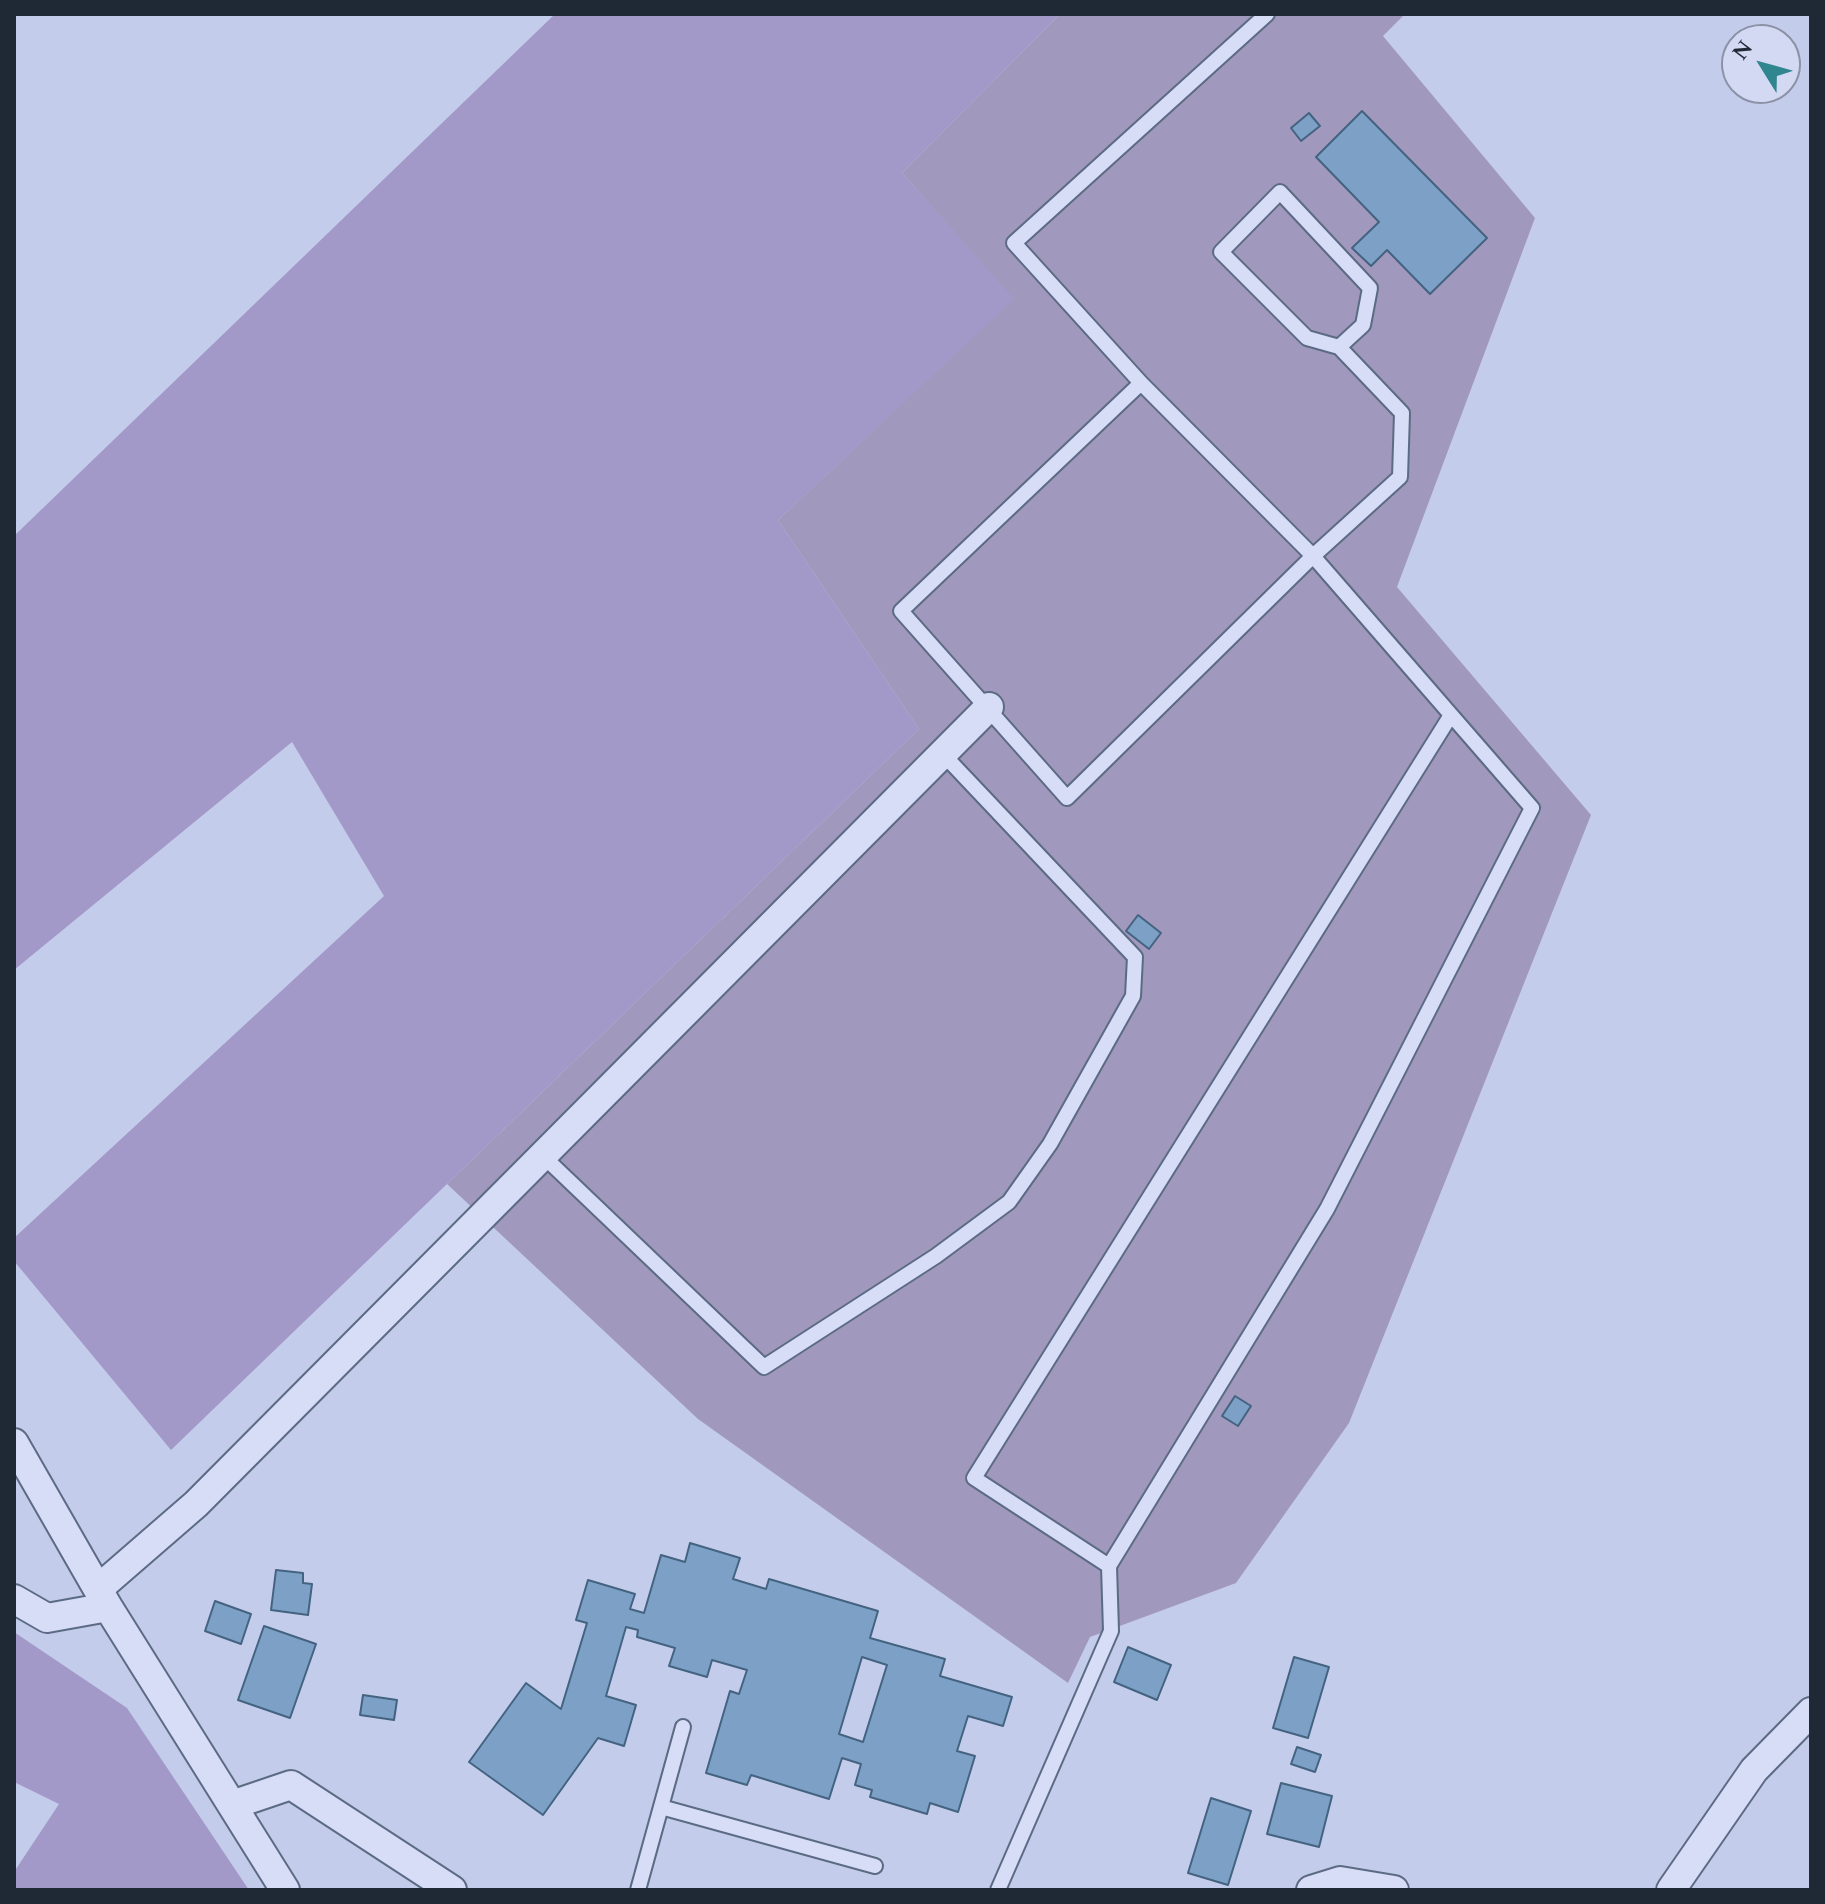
<!DOCTYPE html>
<style>
body{margin:0}
#map{position:relative;width:1825px;height:1904px;overflow:hidden;background:#c4cceb;font-family:Spectral,serif}
canvas{display:block}
.frame{position:absolute;inset:0;border:16px solid #1f2835;pointer-events:none}
.north{position:absolute;left:1721px;top:24px;width:80px;height:80px;box-sizing:border-box;background:#d3d9f3;border:2px solid #8b92a7;border-radius:50%;rotate:307deg;font-size:22px;font-weight:700;line-height:32px;text-align:center;color:#1f2835}
.north::after{content:'';display:block;margin:auto;width:28px;height:36px;background:#30868e;clip-path:polygon(50% 0,100% 100%,50% 72%,0 100%)}
</style>
<div id="map">
<canvas width="1825" height="1904"></canvas>
<div class="frame"></div>
<div class="north">N</div>
</div>
<script>
const ctx = document.querySelector('canvas').getContext('2d');
ctx.lineJoin = 'round';
function fillPath(path, color) {
  ctx.fillStyle = color;
  ctx.fill(path, 'evenodd');
}
function trace(path, color, width, dash) {
  ctx.strokeStyle = color;
  ctx.lineWidth = width;
  ctx.lineCap = dash ? 'butt' : 'round';
  ctx.setLineDash(dash || []);
  ctx.stroke(path);
}
fillPath(new Path2D(`
 M555,14H1060L902,173L1015,299L778,520L919,729L171,1450L14,1261V1238L384,896L292,742L14,970V536Z
 M14,1632L127,1708L249,1890H14V1872L59,1804L14,1782Z`), '#a399c8');
fillPath(new Path2D(`
 M1060,14H1405L1383,36L1535,218L1397,587L1591,815L1349,1423L1236,1583L1090,1637L1068,1683L698,1419L447,1184L919,729L778,520L1014,299L902,173Z`), '#a098bd');
const building = new Path2D(`
 M1362,111L1487,238L1430,294L1387,250L1371,266L1352,248L1379,222L1316,157Z
 M1309,113L1320,126L1301,141L1291,128Z
 M1138,915L1161,933L1149,949L1126,931Z
 M1235,1396L1251,1406L1238,1426L1222,1416Z
 M690,1543L740,1558L733,1579L766,1589L769,1579L878,1611L870,1638L945,1659L940,1676L1012,1697L1003,1726L968,1716L957,1751L975,1756L958,1812L930,1803L927,1814L870,1797L872,1790L855,1785L861,1764L842,1758L829,1799L751,1775L747,1785L706,1773L730,1691L739,1694L747,1670L712,1660L707,1677L669,1666L675,1648L637,1637L638,1630L626,1627L606,1696L636,1705L624,1746L598,1738L543,1815L469,1762L526,1683L561,1709L587,1623L576,1620L588,1580L635,1594L630,1609L644,1613L661,1555L685,1562ZM862,1657L887,1665L863,1742L839,1734Z
 M276,1570L303,1573V1583L312,1584L308,1615L271,1610Z
 M215,1601L251,1614L241,1644L205,1631Z
 M264,1626L316,1644L290,1718L238,1700Z
 M1128,1647L1171,1665L1157,1700L1114,1682Z
 M1294,1657L1329,1667L1308,1738L1273,1728Z
 M363,1695L397,1700L394,1720L360,1715Z
 M1297,1747L1321,1755L1315,1772L1291,1764Z
 M1281,1783L1332,1796L1319,1847L1267,1834Z
 M1211,1798L1251,1811L1228,1885L1188,1873Z`);
fillPath(building, '#7da1c6');
trace(building, '#446381', 2);
const service = new Path2D(`
 M1141,383L901,611L1067,798L1313,556L1400,477L1402,413L1339,347L1307,338L1221,252L1280,192L1370,288L1363,325L1339,347
 M541,1154L764,1367L936,1256L1009,1202L1050,1144L1133,996L1135,957L942,753
 M1109,1566L974,1478L1451,715
 M661,1807L875,1866
 M638,1890L683,1727
 M998,1890L1111,1631L1109,1566L1327,1209L1532,808L1313,556L1141,383L1014,243L1267,14`);
const minor = new Path2D(`
 M14,1443L108,1607L285,1890
 M98,1589L196,1504L989,707
 M14,1599L47,1618L108,1607
 M232,1805L291,1785L452,1890
 M1311,1890L1340,1881L1394,1890
 M1671,1890L1754,1770L1811,1712`);
trace(service, '#5c6b84', 18);
trace(minor, '#5c6b84', 32);
trace(service, '#d7ddf6', 14);
trace(minor, '#d7ddf6', 28);
</script>
